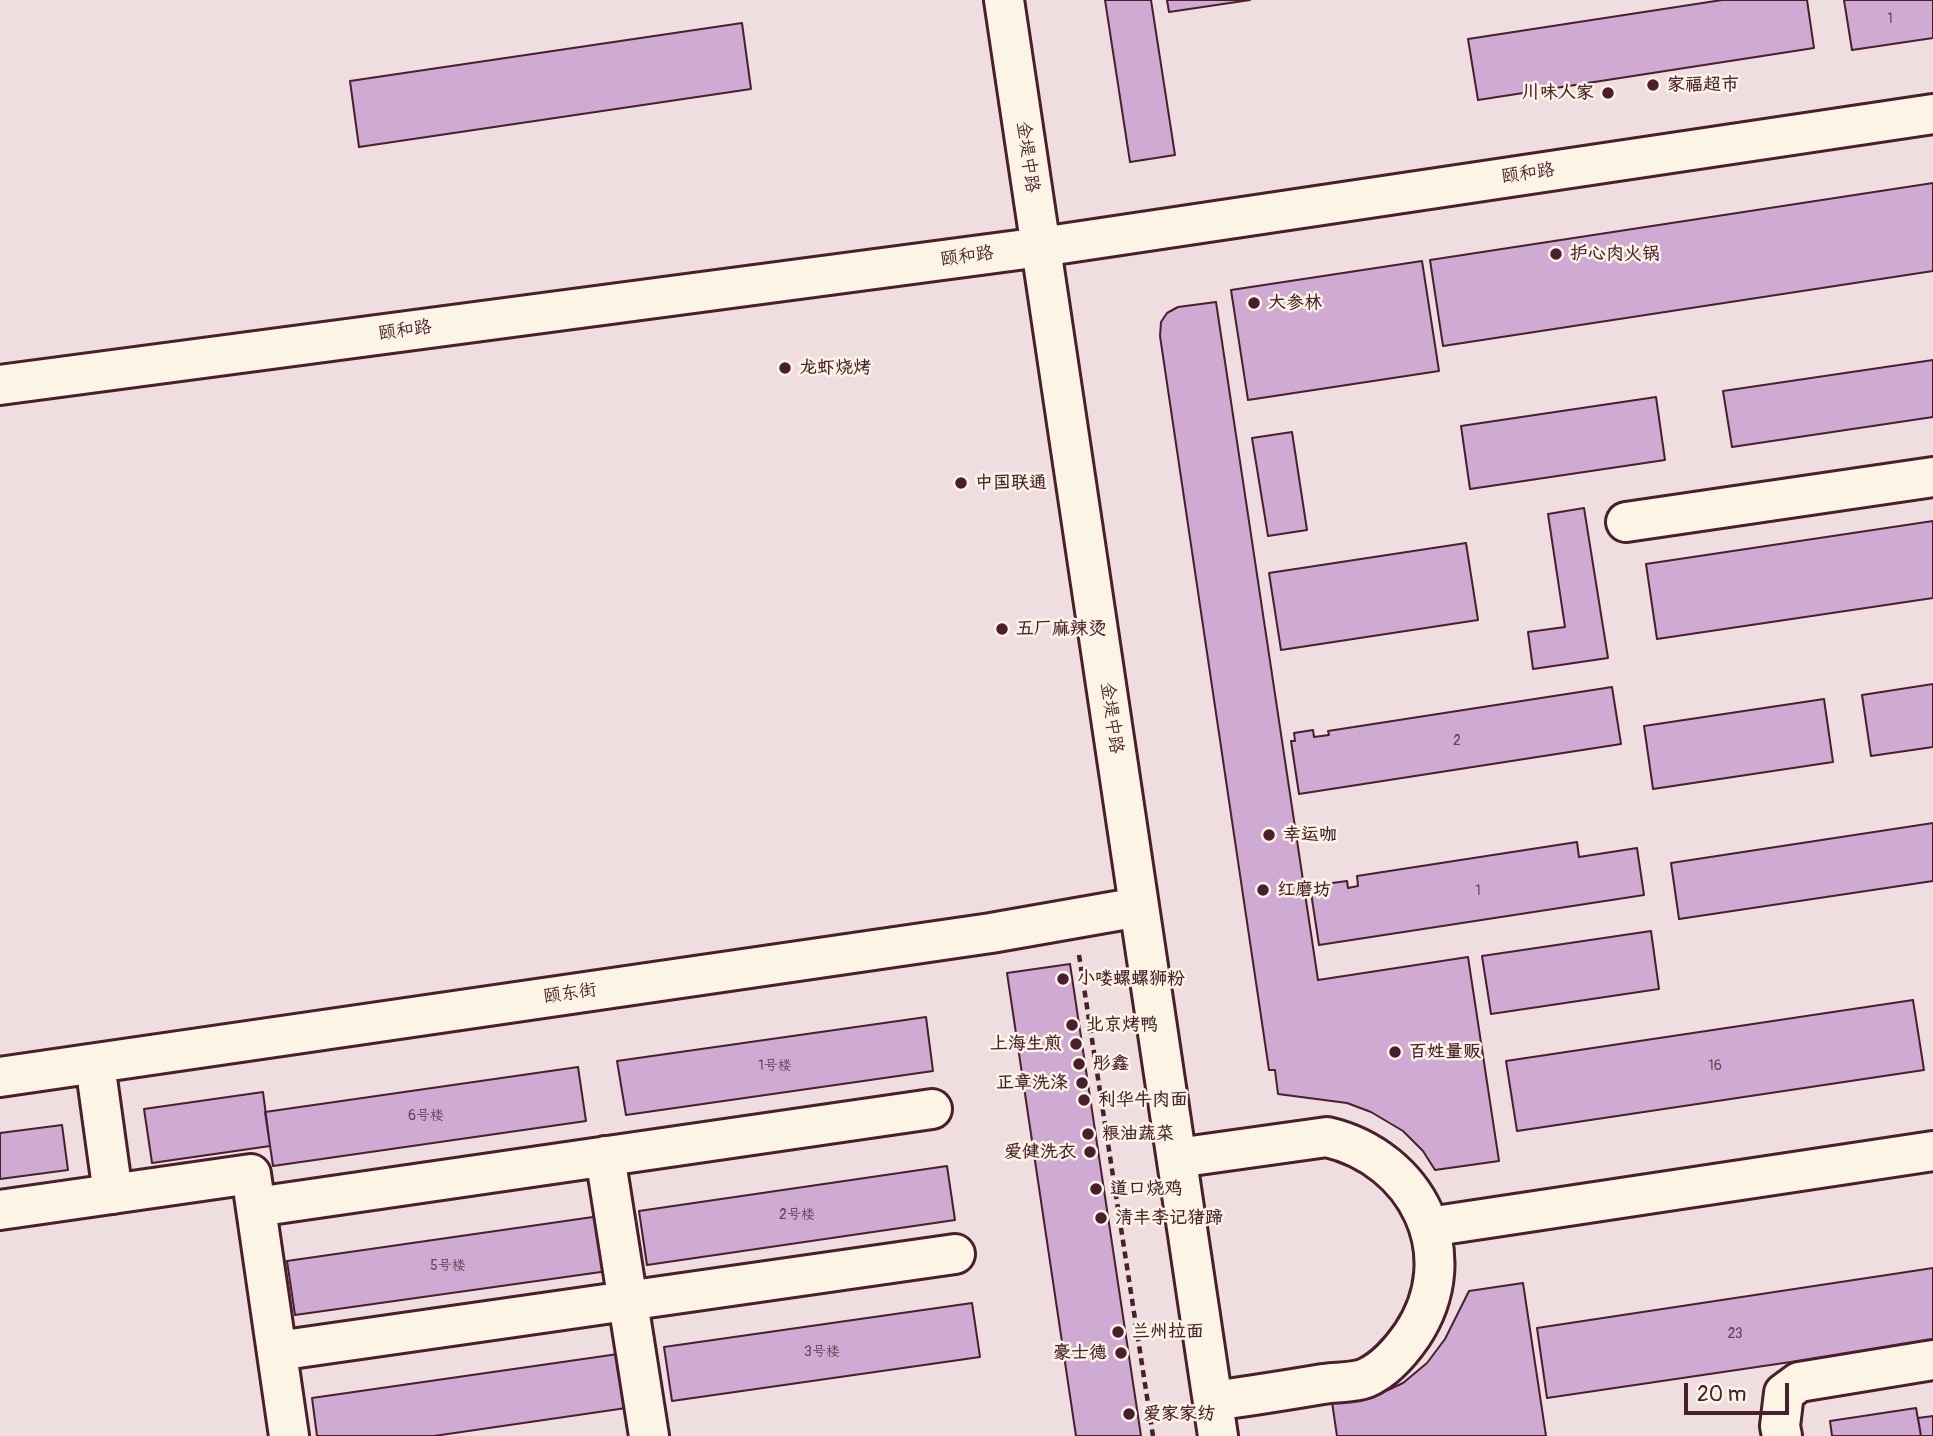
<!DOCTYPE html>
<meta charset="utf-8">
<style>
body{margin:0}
#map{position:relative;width:1933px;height:1436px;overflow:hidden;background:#eedee0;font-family:Pangolin,sans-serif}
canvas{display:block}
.scale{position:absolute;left:1684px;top:1383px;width:105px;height:32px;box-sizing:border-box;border:4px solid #4a1f2b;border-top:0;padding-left:9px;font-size:21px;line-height:24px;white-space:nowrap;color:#4a1f2b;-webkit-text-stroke:5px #fcf5e5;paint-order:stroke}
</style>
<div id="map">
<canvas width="1933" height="1436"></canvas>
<div class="scale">20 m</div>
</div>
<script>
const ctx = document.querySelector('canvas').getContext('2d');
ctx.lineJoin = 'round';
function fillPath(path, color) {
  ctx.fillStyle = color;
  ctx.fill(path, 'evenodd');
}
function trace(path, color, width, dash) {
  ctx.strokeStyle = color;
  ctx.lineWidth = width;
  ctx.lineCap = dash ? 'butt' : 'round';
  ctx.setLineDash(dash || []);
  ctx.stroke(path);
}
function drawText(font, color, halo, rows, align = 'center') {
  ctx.font = font + ' Pangolin,"LXGW WenKai TC",sans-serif';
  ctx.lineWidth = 5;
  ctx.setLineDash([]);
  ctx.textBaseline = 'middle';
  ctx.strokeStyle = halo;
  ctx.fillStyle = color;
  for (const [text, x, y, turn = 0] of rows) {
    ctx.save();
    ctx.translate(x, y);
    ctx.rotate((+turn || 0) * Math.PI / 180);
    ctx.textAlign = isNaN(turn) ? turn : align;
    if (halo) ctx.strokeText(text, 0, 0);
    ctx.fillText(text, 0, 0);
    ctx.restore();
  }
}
const building = new Path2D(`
 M1105,0H1151L1175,155L1130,162Z
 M1167,0H1250L1169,12Z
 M1722,0H1807L1814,48L1478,100L1468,39Z
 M1844,0H1933V38L1852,50Z
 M742,23L751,89L359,147L350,81Z
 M1933,183V271L1443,346L1430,260Z
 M1422,261L1439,371L1248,400L1231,290Z
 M1216,302L1318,980L1468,957L1499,1161L1435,1170L1423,1151L1403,1131L1371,1112L1347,1103L1278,1094L1275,1070H1269L1160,336L1161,322L1167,313L1178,307Z
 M1933,360V417L1732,447L1723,391Z
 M1656,397L1665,460L1470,489L1461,426Z
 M1292,432L1307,530L1268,536L1252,438Z
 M1584,508L1608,658L1533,669L1528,632L1565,627L1548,514Z
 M1933,521V598L1657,639L1646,564Z
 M1466,543L1478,620L1281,650L1269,573Z
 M1933,684V747L1871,756L1862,695Z
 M1612,687L1621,744L1299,794L1291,741H1295L1294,733L1313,730L1314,737L1329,735L1328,731Z
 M1824,699L1833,762L1653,789L1644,726Z
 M1933,823V881L1679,919L1671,863Z
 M1577,842L1579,857L1637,848L1644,895L1319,945L1310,886L1347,881L1348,888L1358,886L1357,876Z
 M1651,931L1659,989L1491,1014L1482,956Z
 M1070,964L1141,1436H1076L1007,973Z
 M1913,1000L1924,1070L1517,1131L1506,1061Z
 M926,1017L933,1071L626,1115L617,1061Z
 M578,1067L586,1121L273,1166L265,1112Z
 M263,1092L270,1146L152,1163L144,1109Z
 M62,1125L68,1170L0,1179V1133Z
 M947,1166L955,1220L647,1265L639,1211Z
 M600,1216L608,1271L295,1315L287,1261Z
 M1933,1268V1341L1547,1398L1537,1328Z
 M1523,1283L1546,1436H1337L1332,1402L1388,1390L1403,1383L1427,1363L1445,1339L1469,1291Z
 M972,1303L980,1357L672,1401L664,1347Z
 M625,1353L633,1407L434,1436H317L312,1398Z
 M1916,1408L1921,1436H1832L1830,1421Z
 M1933,1416V1436H1921L1918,1418Z`);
fillPath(building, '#cfaad3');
trace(building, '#4a1f2b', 2);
const minor = new Path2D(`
 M1004,0L1218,1436
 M0,385L1041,247L1933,114
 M1626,522L1933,477
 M95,1064L113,1194
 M0,1077L991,933L1139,907
 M605,1156L649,1436
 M1177,1158L1327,1137C1417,1158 1466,1254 1412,1335C1401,1351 1384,1370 1366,1378C1354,1383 1336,1382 1323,1384C1287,1390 1250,1396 1213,1401
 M256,1207L932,1109
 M0,1210L251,1174L289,1436
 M1429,1227L1933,1151
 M277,1351L955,1254
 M1782,1436L1780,1426L1784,1393L1799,1382L1933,1360`);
trace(minor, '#4a1f2b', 44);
trace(new Path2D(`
 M1079,955L1153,1436`), '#4a1f2b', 4.5, [7, 5]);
trace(minor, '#fcf5e5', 38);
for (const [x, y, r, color] of [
 [1653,85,7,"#4a1f2b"],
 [1608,93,7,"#4a1f2b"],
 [1556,254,7,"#4a1f2b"],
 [1254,303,7,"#4a1f2b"],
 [785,368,7,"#4a1f2b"],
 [961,483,7,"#4a1f2b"],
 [1002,629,7,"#4a1f2b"],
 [1269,835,7,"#4a1f2b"],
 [1263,890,7,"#4a1f2b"],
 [1063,979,7,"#4a1f2b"],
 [1072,1025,7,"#4a1f2b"],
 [1076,1044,7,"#4a1f2b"],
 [1395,1052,7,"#4a1f2b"],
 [1079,1064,7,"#4a1f2b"],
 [1082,1083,7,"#4a1f2b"],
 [1084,1100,7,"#4a1f2b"],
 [1088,1134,7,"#4a1f2b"],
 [1090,1152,7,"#4a1f2b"],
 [1096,1189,7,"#4a1f2b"],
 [1101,1218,7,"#4a1f2b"],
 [1118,1332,7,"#4a1f2b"],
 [1121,1353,7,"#4a1f2b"],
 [1129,1414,7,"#4a1f2b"]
]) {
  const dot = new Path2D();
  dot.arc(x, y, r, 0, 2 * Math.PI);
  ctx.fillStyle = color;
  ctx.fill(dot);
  trace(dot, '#fcf5e5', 2.5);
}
drawText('14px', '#6b4255', null, [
 ["1",1890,19],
 ["2",1457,741],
 ["1",1478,891],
 ["1号楼",775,1066],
 ["16",1715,1066],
 ["6号楼",426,1116],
 ["2号楼",797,1215],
 ["5号楼",448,1266],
 ["23",1735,1334],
 ["3号楼",822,1352]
]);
drawText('bold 18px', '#4a1f2b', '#fcf5e5', [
 ["家福超市",1667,85],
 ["川味人家",1594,93,"right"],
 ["护心肉火锅",1570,254],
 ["大参林",1268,303],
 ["龙虾烧烤",799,368],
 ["中国联通",975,483],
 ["五厂麻辣烫",1016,629],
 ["幸运咖",1283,835],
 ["红磨坊",1277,890],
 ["小喽螺螺狮粉",1077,979],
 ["北京烤鸭",1086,1025],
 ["上海生煎",1062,1044,"right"],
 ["百姓量贩",1409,1052],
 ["彤鑫",1093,1064],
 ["正章洗涤",1068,1083,"right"],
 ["利华牛肉面",1098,1100],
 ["粮油蔬菜",1102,1134],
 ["爱健洗衣",1076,1152,"right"],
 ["道口烧鸡",1110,1189],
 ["清丰李记猪蹄",1115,1218],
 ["兰州拉面",1132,1332],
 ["豪士德",1107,1353,"right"],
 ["爱家家纺",1143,1414]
], 'left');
drawText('18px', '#4a1f2b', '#fcf5e5', [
 ["金堤中路",1027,157,82],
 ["颐和路",1528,174,-8],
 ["颐和路",967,257,-8],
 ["颐和路",405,331,-8],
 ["金堤中路",1111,718,82],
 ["颐东街",570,994,-8]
]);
</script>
